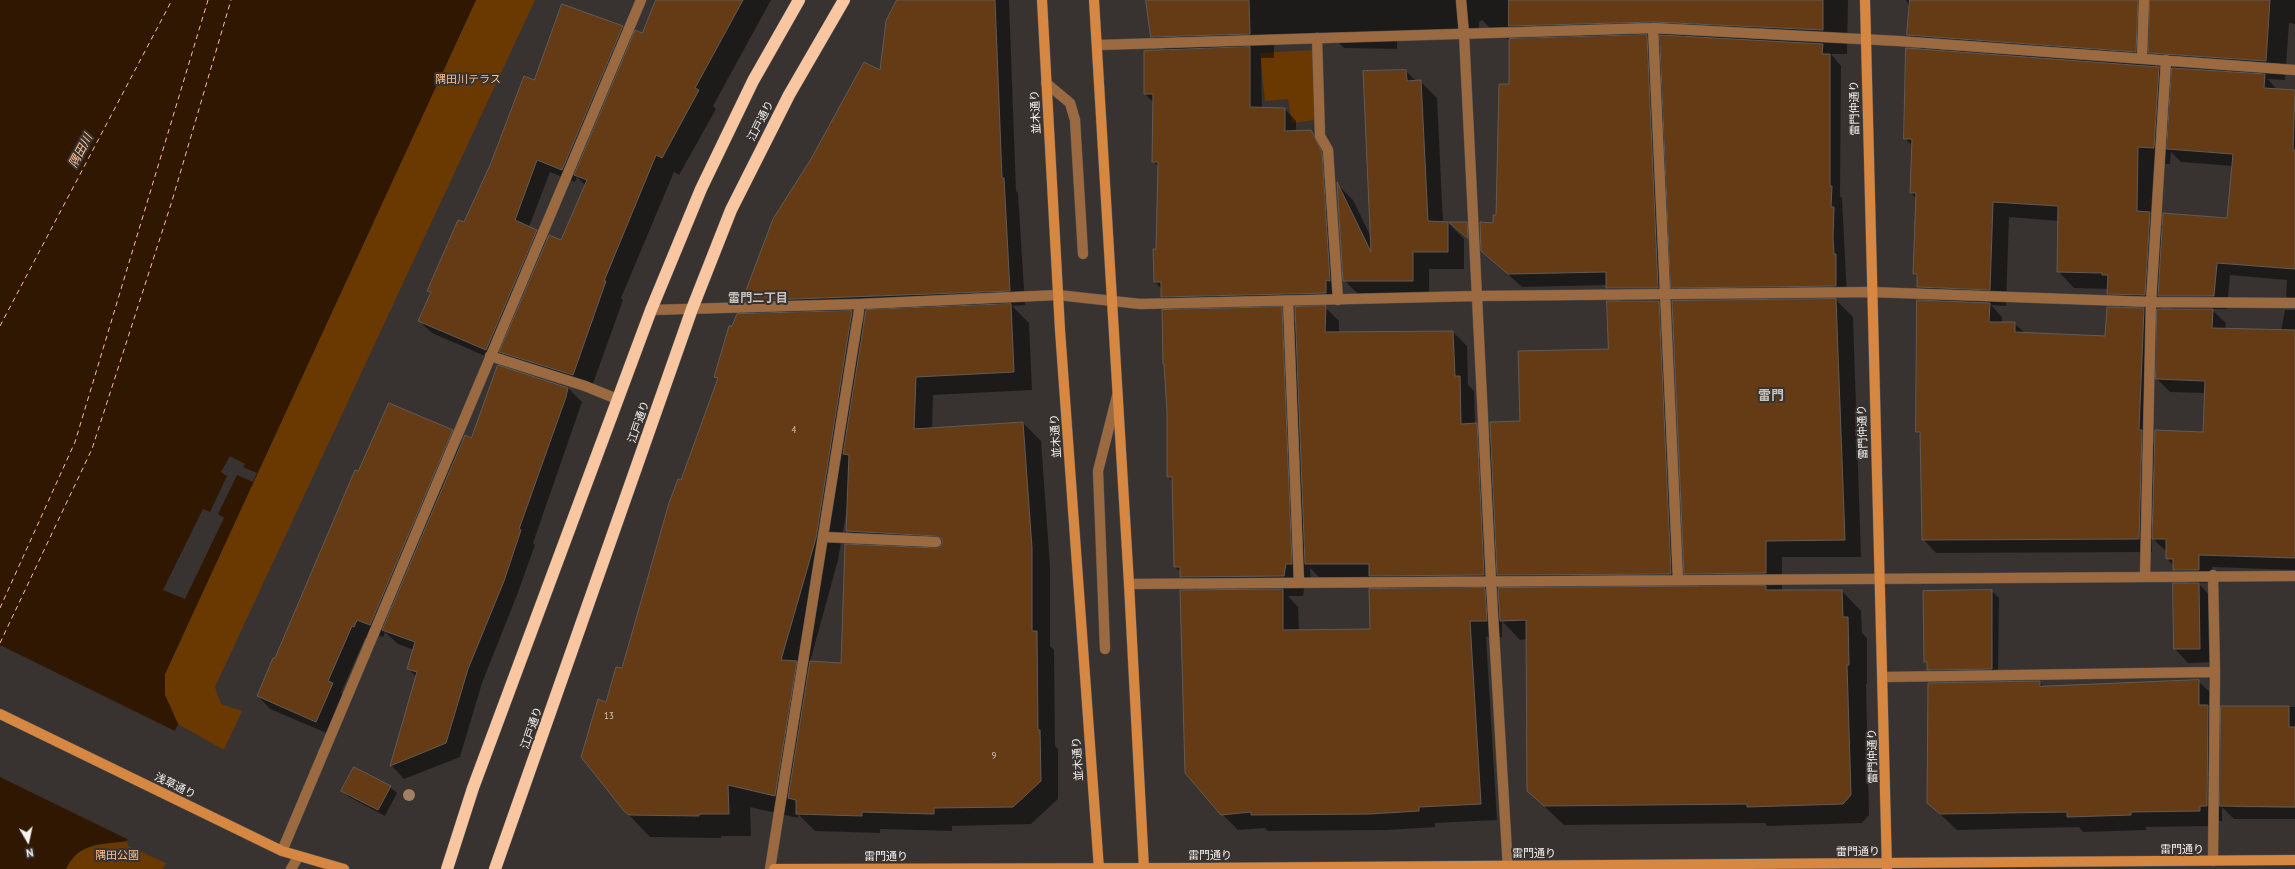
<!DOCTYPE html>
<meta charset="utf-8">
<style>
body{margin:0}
#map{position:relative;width:2295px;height:869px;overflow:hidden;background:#383330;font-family:"PT Sans",sans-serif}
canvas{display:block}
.north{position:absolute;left:8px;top:821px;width:40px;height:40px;-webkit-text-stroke:3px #383330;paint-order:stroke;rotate:171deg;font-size:11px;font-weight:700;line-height:16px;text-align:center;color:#f6f3f1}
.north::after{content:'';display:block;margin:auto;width:14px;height:18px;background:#f6f3f1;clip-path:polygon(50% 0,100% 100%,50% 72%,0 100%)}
</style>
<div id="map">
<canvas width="2295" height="869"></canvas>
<div class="north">N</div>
</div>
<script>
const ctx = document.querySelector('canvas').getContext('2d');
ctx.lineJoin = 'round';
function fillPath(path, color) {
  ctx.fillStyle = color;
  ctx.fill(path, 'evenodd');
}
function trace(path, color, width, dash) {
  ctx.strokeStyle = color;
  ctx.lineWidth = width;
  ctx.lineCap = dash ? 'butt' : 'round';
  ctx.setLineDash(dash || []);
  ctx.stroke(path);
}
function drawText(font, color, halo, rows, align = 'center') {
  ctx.font = font + ' "PT Sans","Noto Sans JP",sans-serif';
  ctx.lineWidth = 4;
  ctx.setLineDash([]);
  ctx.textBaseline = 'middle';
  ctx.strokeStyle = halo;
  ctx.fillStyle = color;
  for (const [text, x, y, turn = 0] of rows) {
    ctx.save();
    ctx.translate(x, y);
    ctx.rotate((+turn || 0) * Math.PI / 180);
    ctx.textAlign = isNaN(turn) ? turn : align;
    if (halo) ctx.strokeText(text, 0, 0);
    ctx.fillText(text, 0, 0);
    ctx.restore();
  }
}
fillPath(new Path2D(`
 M476,0H535L215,687L221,704L242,711L224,750L178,724L165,695V674Z
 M1313,50L1315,120L1292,123L1288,99L1265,101L1260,53Z
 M127,841L128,846L166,863L163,869H66C79,842 100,845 127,841Z`), '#6a3801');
fillPath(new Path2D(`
 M0,0H476L165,674V695L178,724L127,841C100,845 79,842 66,869H0Z`), '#301702');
fillPath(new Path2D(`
 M230,456L245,464L243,467L257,473L253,482L237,475L218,514L224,518L185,599L163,590L203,509L210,512L227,476L221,472Z
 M0,645L177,732L129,840L0,777Z`), '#383330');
fillPath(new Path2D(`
 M657,0H771L713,106L716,109L679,175L674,172L621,298L623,300L590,392L518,370L503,354L499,362L432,333L419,321L431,293L429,291L465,224L535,81L622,27L633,38L642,34ZM550,172L575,182L577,177L585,185L562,242L547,241L536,231L529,227Z
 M898,0H1009L1016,191L1018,193L1025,305L1012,306L1029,323L1032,390L933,395L932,429L1023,423L1041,441L1050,566V646L1054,650L1055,746L1058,749V799L1031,824L952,826V831L880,829V833L815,831L798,814V818L750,807L751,836H721V838L650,837L628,814L582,757L622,670L681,481L718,380L716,377L757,314L743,301L880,72ZM866,311L864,324L852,312ZM846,514L847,531L862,546L842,664L810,662L838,560ZM809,666H810L809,674L807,672Z
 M1147,0H1848L1847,54H1831L1841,66L1840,196L1842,198L1847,296L1683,298L1670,285L1671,300L1657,301L1670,314L1683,585L1510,587L1497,574L1498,589H1484L1500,604L1700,588L1685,573L1836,300L1853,317L1861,557H1782V591H1842L1861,611L1862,633L1867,638V684H1866L1869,815L1862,823L1767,826L1765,823L1564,825L1528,791L1527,639L1520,640L1502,621V637H1486L1497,820L1435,823V827L1387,830L1268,831L1265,828L1238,830L1222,814L1195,591L1181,577V572L1175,567L1173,482L1168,477L1281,308L1296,323L1325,307L1339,321V333L1453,332L1467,346L1468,385L1474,391L1475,424L1492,439L1521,422L1609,350L1622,302L1607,288V285L1522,287L1482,250L1497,216L1510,85V41L1498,31H1493L1482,20L1479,22V32L1397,37V49L1344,48L1337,41L1274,45V58H1261L1262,108L1285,109L1296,121V131H1310L1322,143L1333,164L1337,304L1174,308L1162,297V289L1155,282L1154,250H1157L1159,167L1153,161L1154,103L1145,94L1166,51L1152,36ZM1657,46H1661L1662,51ZM1310,568L1320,578L1372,577L1385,590L1371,630H1299L1298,607L1288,596H1303L1305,583H1311Z
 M1906,0H2295V24L2289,23L2285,80L2268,79L2277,90L2295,91V305L2286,296L2287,280L2230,275L2227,309H2211L2226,323L2225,329L2281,331L2285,310H2295V570L2212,567V583H2198L2212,598L2213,662L2188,663L2175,649L2174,584H2189L2174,570V566L2167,559V552L2152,538V552L1936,553L1923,539L1922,436L1917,432L1933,302L1918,287V277L1914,274L1917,199L1911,193L1913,146L1905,139L1923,50L1908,35L1910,7ZM2155,58L2169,72H2173L2172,81L2159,68L2155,67ZM2171,152L2181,162L2233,166L2228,220L2163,227L2153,216L2154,163L2170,164ZM2009,217L2059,221L2058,271L2074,288L2108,289V294L2123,309L2106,337L2025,333L2014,323H2002V317L1991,305L2006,306ZM2162,298L2173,310H2161ZM2145,311H2158V323ZM2155,371H2157V379L2170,392L2205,393L2204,433L2155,445L2152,442Z
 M1406,71L1416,81H1420L1437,98L1443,222L1448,223L1464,239V269H1429V298L1361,297L1344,280L1338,185L1353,200L1371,237Z
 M568,388L582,402L533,543L535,545L517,595L482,683L460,757L404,779L391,765L417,677L408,669L414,650L398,644L385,632L383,637L370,632L366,639L365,638L341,693L345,697L329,734L270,709L258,696L359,472L452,431L463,442L472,439Z
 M1992,591L1999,598L1998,675L1935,676L1928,669V665L1925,662Z
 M2198,681L2214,696V713L2222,721V707H2295V806L2233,805V807L2295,808V819H2234L2222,807V821H2215V826L2146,827V830L2083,832L2079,827L1957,830L1928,803L2040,682L2044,687Z
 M390,787L397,793L385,816L349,797L343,791Z`), '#0007');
trace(new Path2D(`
 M0,326L172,0
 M0,608L75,442L208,0
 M0,643L92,449L172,201L231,0`), '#fdbf8e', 1, [5, 4]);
const building = new Path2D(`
 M656,0H743L695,88L699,90L662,158L656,155L604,281H606L573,375L499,352L549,235L561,240L587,180L574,175L635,30L642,33Z
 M897,0H995L1002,178H1004L1010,291L742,301L773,219L811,159L864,62L880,70L886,21Z
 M1146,0H1249L1250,34L1151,37Z
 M1509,0H1823V30L1653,22L1509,26Z
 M1910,0H2138L2136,52L1907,35Z
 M2150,0H2270L2266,61L2149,53Z
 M562,4L623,26L562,170L537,160L515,220L537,230L486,350L418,321L431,292L427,291L458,220L464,222L491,163L524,76L534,80Z
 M1647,35L1658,288H1606V272L1508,274L1481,251L1480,222L1493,223V215H1496L1499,84H1509V39Z
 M1660,35L1823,44L1822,54H1830V186H1832L1831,207H1834L1833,238L1834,254H1836V286L1671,288Z
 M1250,47V107L1285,108V131L1311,130L1322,152L1330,281L1326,280V293L1161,297V282H1154L1153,249H1156L1158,162H1152L1153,94H1144V51Z
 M1906,48L2159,67L2154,148L2138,147L2137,211L2150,212L2145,295L2107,294L2108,275H2102V273L2057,272L2058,206L1993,202L1990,290L1917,287V274H1913L1916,193H1910L1912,139H1904Z
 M2172,68L2265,74L2264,88L2295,90L2293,150H2295V269L2217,263L2214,296H2158L2163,213L2227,218L2233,154L2167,149Z
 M1406,70L1407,81L1421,80L1428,221L1448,222V252H1413V281H1343L1337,182L1371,252L1363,71Z
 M1449,222H1467L1468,238Z
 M1836,299L1845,540L1766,541V573L1684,574L1672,301Z
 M1917,300L1990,303L1989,322H2015V332L2105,336L2107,307L2144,308L2139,430H2142L2139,539L1922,540L1920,432H1916Z
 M1607,301H1659L1671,574L1497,575L1490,422L1520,421L1518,351L1608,349Z
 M1011,304L1014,372L916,377L914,429L1023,422L1032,548V631H1037L1038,730H1040L1041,781L1013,807L934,808V814L862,812V816L796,814V800L788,798L810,661L841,663L845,544L936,548H939L942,543V539L936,536L846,531L849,455L843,454L866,310Z
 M1326,306L1325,332L1453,331L1455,376H1460L1461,424L1477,423L1484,575L1369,576V564H1305L1295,307Z
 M1282,307L1292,564H1286L1284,576L1180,577V567H1174L1172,477H1167V412L1164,364H1163L1162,310Z
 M2157,309H2213L2212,328L2295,330V558L2199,555V570H2173V559H2166V539H2152L2155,430L2203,432L2205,381L2156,379Z
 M852,311L816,538L781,660L797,661L775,796L728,785L729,814H699V816L629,815L624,811L581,757L598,699L606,702L616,667L622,668L669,503L678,479L681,480L718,378L714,377L729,326H732L737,314Z
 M498,365L568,388L566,397L519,529L521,530L504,581L468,669L446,743L390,766L417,672L407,669L415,642L382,630L465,435L471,438Z
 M389,403L453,430L370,625L357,620L354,627L352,626L328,681L333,683L316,722L257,696L273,658H275L355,470L358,471Z
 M2173,583H2199L2200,649H2174Z
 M1766,586V590H1842L1843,617H1848L1849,665H1847L1851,795L1843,804L1747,807V804L1544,806L1527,791L1526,620L1500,621L1498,588Z
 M1485,588L1487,621H1470L1481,804L1419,807V811L1370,814L1251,815V812L1221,815L1185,773L1180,590L1283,589V630L1370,629L1369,589Z
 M1992,590V669L1927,670V662H1924L1923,591Z
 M2199,680V705H2208L2207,806H2200V811L2131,812V815L2067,817V812L1940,814L1927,803L1928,683L2040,681V686Z
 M2221,706H2289V727H2295V807L2220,806Z
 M354,767L391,786L378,810L341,791Z`);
fillPath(building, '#643b15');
trace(building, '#605b57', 1);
const lane = new Path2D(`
 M1317,38L1320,136L1328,150L1338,300
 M1046,83L1070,103L1075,120L1083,254
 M824,537L936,542
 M1105,649L1098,471L1117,396
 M1883,677L2215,672
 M2213,861L2215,672L2213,575`);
const street = new Path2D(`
 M1461,0L1464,34L1491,581L1508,869
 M1653,28L1678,580
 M1098,45L1653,28L1898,41L2295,70
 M2142,58L2144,0
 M1288,301L1299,583
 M651,310L860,304L1058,295L1140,304L1477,296L1871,292L2151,302L2295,303
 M490,356L585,386L617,399
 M2145,576L2151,302L2166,60
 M1129,584L2295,576
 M282,851L641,0
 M291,869L298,857
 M770,869L860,304`);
const secondary = new Path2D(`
 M1042,0L1060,330L1099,869
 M1094,0L1129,584L1144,869
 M1865,0L1887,869
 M0,714L282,851L344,869
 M774,869L1196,868L2295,860`);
const highway = new Path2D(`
 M447,869L473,788L651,310L701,189L753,81L799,0
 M495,869L692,309L731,210L789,95L844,0`);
trace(lane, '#56524f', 11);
trace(street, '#56524f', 11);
trace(secondary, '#56524f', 11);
trace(highway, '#56524f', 13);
trace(lane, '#9c6a41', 10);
trace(street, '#9c6a41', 10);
trace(secondary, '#d68741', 10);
trace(highway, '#f8c7a1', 12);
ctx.fillStyle = '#a37f63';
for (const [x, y] of [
 [409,795]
]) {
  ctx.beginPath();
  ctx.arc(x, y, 6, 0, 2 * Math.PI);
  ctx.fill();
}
drawText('9px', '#d2c5ba', null, [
 ["4",794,430],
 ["13",609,716],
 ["9",994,756]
]);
drawText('11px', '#fbbe8d', '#383330', [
 ["隅田川テラス",468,80],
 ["隅田公園",117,856]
]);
drawText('11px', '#f6f3f1', '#383330', [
 ["雷門仲通り",1855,108,-91],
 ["並木通り",1036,112,-93],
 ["江戸通り",761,121,-63],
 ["江戸通り",639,422,-71],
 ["雷門仲通り",1863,432,-92],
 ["並木通り",1056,436,-94],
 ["江戸通り",532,728,-71],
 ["雷門仲通り",1873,756,-91],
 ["並木通り",1078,759,-94],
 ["浅草通り",175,786,26],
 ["雷門通り",2182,850],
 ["雷門通り",1858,852,-1],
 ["雷門通り",1534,854],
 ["雷門通り",1210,856],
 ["雷門通り",886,857]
]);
drawText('italic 12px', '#fdbf8e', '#383330', [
 ["隅田川",81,151,-62]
]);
drawText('bold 12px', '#c7c1bd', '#383330', [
 ["雷門二丁目",758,299]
]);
drawText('bold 13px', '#c7c1bd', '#383330', [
 ["雷門",1771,396]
]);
</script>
